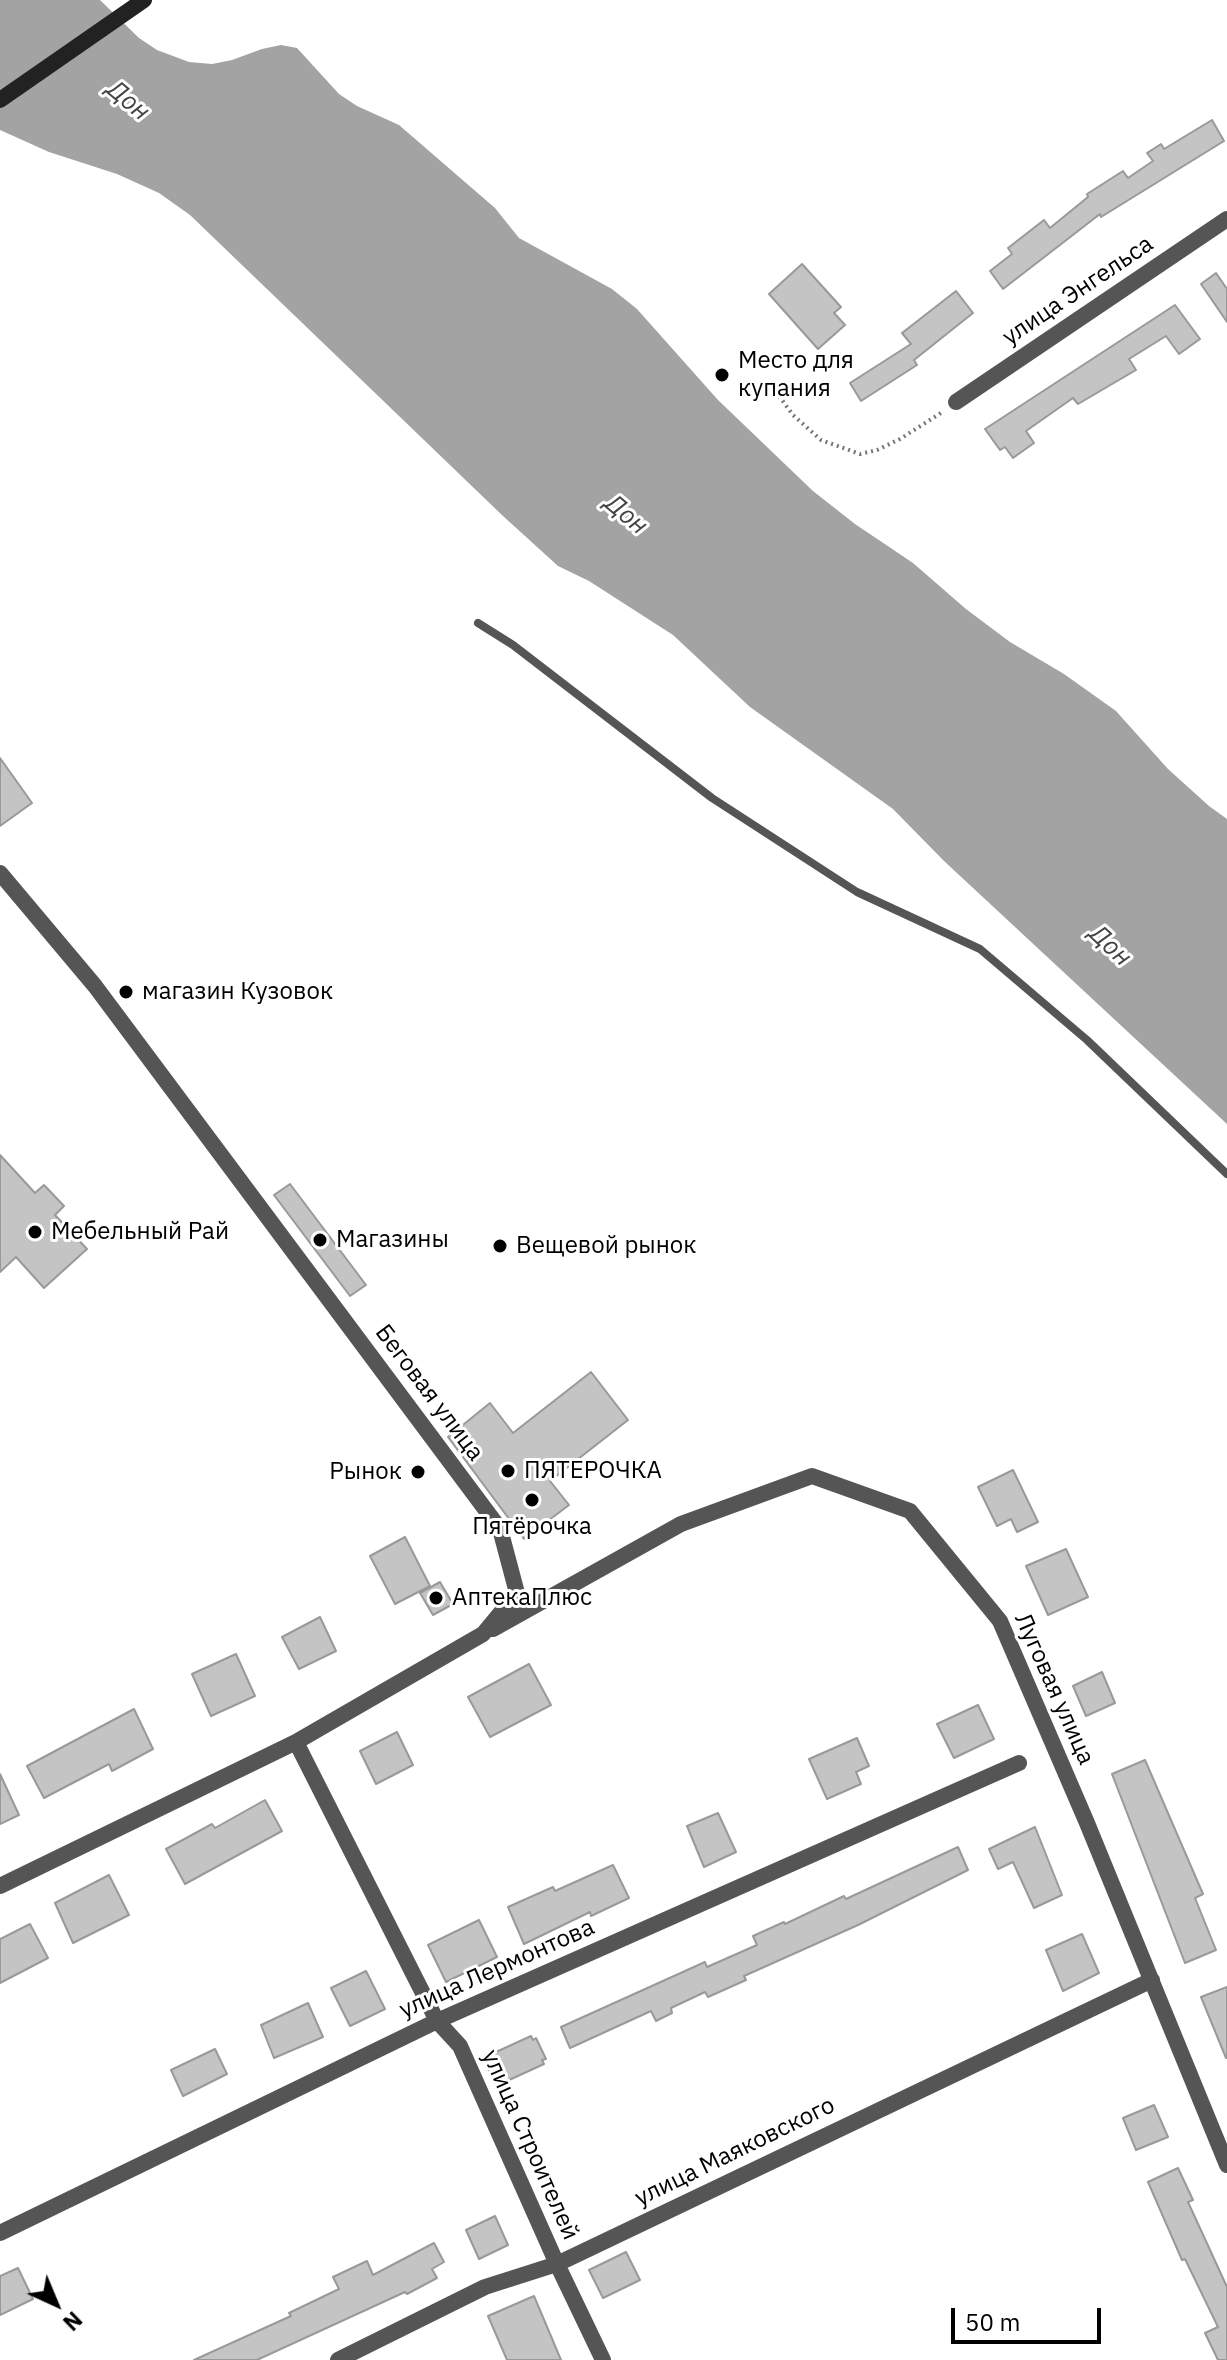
<!DOCTYPE html>
<meta charset="utf-8">
<style>
body{margin:0}
#map{position:relative;width:1227px;height:2360px;overflow:hidden;background:#fff;font-family:"IBM Plex Sans",sans-serif}
canvas{display:block}
.north{position:absolute;left:16px;top:2264px;width:80px;height:80px;-webkit-text-stroke:6px #fff;paint-order:stroke;rotate:136deg;font-size:22px;font-weight:700;line-height:32px;text-align:center;color:#000}
.north::after{content:'';display:block;margin:auto;width:28px;height:36px;background:#000;clip-path:polygon(50% 0,100% 100%,50% 72%,0 100%)}
.scale{position:absolute;left:951px;top:2308px;width:150px;height:36px;box-sizing:border-box;border:4px solid #000;border-top:0;padding-left:10px;font-size:24px;line-height:28px;white-space:nowrap;color:#000;-webkit-text-stroke:6px #fff;paint-order:stroke}
</style>
<div id="map">
<canvas width="1227" height="2360"></canvas>
<div class="north">N</div>
<div class="scale">50 m</div>
</div>
<script>
const ctx = document.querySelector('canvas').getContext('2d');
ctx.lineJoin = 'round';
function fillPath(path, color) {
  ctx.fillStyle = color;
  ctx.fill(path, 'evenodd');
}
function trace(path, color, width, dash) {
  ctx.strokeStyle = color;
  ctx.lineWidth = width;
  ctx.lineCap = dash ? 'butt' : 'round';
  ctx.setLineDash(dash || []);
  ctx.stroke(path);
}
function drawText(font, color, halo, rows, align = 'center') {
  ctx.font = font + ' "IBM Plex Sans",sans-serif';
  ctx.lineWidth = 6;
  ctx.setLineDash([]);
  ctx.textBaseline = 'middle';
  ctx.strokeStyle = halo;
  ctx.fillStyle = color;
  for (const [text, x, y, turn = 0] of rows) {
    ctx.save();
    ctx.translate(x, y);
    ctx.rotate((+turn || 0) * Math.PI / 180);
    ctx.textAlign = isNaN(turn) ? turn : align;
    if (halo) ctx.strokeText(text, 0, 0);
    ctx.fillText(text, 0, 0);
    ctx.restore();
  }
}
fillPath(new Path2D(`
 M0,0H100L139,38L157,50L189,62L212,64L232,60L262,49L281,45L297,48L339,94L357,106L399,125L495,208L519,238L612,289L637,309L718,400L813,491L855,524L913,563L966,609L1010,642L1064,674L1116,711L1168,769L1209,806L1227,819V1124L944,861L893,809L750,707L673,635L589,581L558,566L503,516L190,215L159,193L117,174L49,152L0,130Z`), '#a3a3a3');
const building = new Path2D(`
 M1212,120L1224,141L1101,217L1100,214L1003,289L990,271L1012,254L1008,248L1044,220L1050,228L1088,197L1087,194L1123,171L1128,178L1153,161L1147,153L1161,144L1164,149Z
 M802,264L841,307L834,313L845,325L818,349L769,294Z
 M1216,273L1227,289V322L1201,284Z
 M956,291L973,313L914,360L917,365L861,401L850,383L911,344L902,333Z
 M1175,305L1200,339L1179,354L1166,336L1129,359L1136,370L1078,404L1073,398L1026,431L1034,443L1013,458L1005,447L1000,450L985,429Z
 M0,758L32,803L0,826Z
 M0,1155L35,1193L44,1185L64,1206L55,1215L87,1249L44,1288L16,1257L0,1272Z
 M290,1184L366,1285L350,1296L274,1195Z
 M591,1372L628,1420L550,1481L569,1505L524,1539L448,1437L490,1403L513,1433Z
 M1013,1470L1038,1522L1017,1532L1011,1519L997,1526L978,1487Z
 M405,1537L430,1586L395,1604L370,1556Z
 M1066,1549L1088,1597L1048,1615L1026,1566Z
 M440,1582L453,1604L433,1615L420,1593Z
 M320,1617L336,1651L299,1669L282,1637Z
 M236,1654L255,1696L211,1716L192,1674Z
 M529,1664L551,1705L490,1737L468,1697Z
 M1102,1672L1115,1703L1086,1716L1073,1686Z
 M978,1705L994,1739L954,1758L937,1724Z
 M134,1709L153,1749L112,1771L109,1764L44,1798L27,1766Z
 M397,1732L413,1765L376,1784L360,1751Z
 M857,1738L869,1766L856,1772L861,1784L827,1799L809,1759Z
 M1145,1760L1203,1894L1195,1898L1216,1950L1185,1963L1112,1774Z
 M0,1774L19,1815L0,1824Z
 M265,1800L282,1831L185,1884L166,1849L212,1824L215,1828Z
 M718,1813L736,1852L704,1867L687,1826Z
 M1035,1827L1062,1895L1034,1908L1013,1862L998,1869L989,1849Z
 M958,1847L968,1870L858,1925L744,1976L746,1980L708,1997L705,1992L671,2008L672,2013L656,2021L651,2011L570,2048L561,2027L705,1962L707,1967L757,1945L753,1936L784,1922L785,1924L844,1896L846,1899Z
 M613,1865L629,1898L591,1916L590,1912L524,1944L508,1907L553,1887L555,1891Z
 M109,1875L129,1915L73,1943L55,1903Z
 M479,1920L497,1957L446,1982L428,1945Z
 M30,1924L48,1958L0,1983V1939Z
 M1082,1934L1099,1973L1063,1991L1046,1950Z
 M366,1971L385,2009L350,2026L331,1988Z
 M1227,1987V2058H1226L1201,1997Z
 M308,2003L323,2037L274,2058L261,2025Z
 M531,2036L533,2040L536,2038L546,2059L542,2060L544,2064L496,2086L483,2058Z
 M215,2049L227,2074L183,2096L171,2070Z
 M1154,2105L1168,2137L1136,2150L1123,2118Z
 M1178,2168L1193,2200L1188,2202L1227,2287V2360H1218L1205,2333L1218,2327L1185,2259L1182,2260L1148,2182Z
 M495,2216L508,2245L479,2259L466,2230Z
 M434,2243L444,2262L432,2269L437,2278L407,2294L405,2292L257,2360H194L291,2316L289,2313L339,2289L333,2277L367,2261L373,2275Z
 M626,2252L640,2280L603,2298L589,2270Z
 M18,2268L33,2299L0,2315V2276Z
 M534,2296L561,2360H507L488,2316Z`);
fillPath(building, '#c4c4c4');
trace(building, '#999', 2);
trace(new Path2D(`
 M753,382L776,392L793,415L821,440L860,454L877,450L900,439L944,411`), '#777', 4, [2, 4]);
trace(new Path2D(`
 M478,623L513,645L712,798L857,892L980,949L1087,1040L1227,1174`), '#555', 8);
trace(new Path2D(`
 M956,402L1227,219
 M0,873L95,986L500,1529L517,1593L483,1634L296,1742L0,1886
 M493,1629L681,1524L812,1476L910,1511L1000,1621L1087,1823L1227,2165
 M296,1742L437,2021L460,2046L557,2264L603,2360
 M0,2233L437,2021L1019,1763
 M338,2360L485,2287L557,2264L1152,1980`), '#555', 16);
trace(new Path2D(`
 M0,100L144,0`), '#222', 16);
for (const [x, y, r, color] of [
 [722,375,8,"#000"],
 [126,992,8,"#000"],
 [35,1232,8,"#000"],
 [320,1240,8,"#000"],
 [500,1246,8,"#000"],
 [508,1471,8,"#000"],
 [418,1472,8,"#000"],
 [532,1500,8,"#000"],
 [436,1598,8,"#000"]
]) {
  const dot = new Path2D();
  dot.arc(x, y, r, 0, 2 * Math.PI);
  ctx.fillStyle = color;
  ctx.fill(dot);
  trace(dot, '#fff', 3);
}
drawText('24px', '#000', '#fff', [
 ["улица Энгельса",1078,291,-34],
 ["Беговая улица",429,1393,53],
 ["Луговая улица",1054,1689,66],
 ["улица Лермонтова",497,1969,-24],
 ["улица Строителей",530,2145,66],
 ["улица Маяковского",735,2152,-26]
]);
drawText('24px', '#000', '#fff', [
 ["Место для",738,361],
 ["купания",738,389],
 ["магазин Кузовок",142,992],
 ["Мебельный Рай",51,1232],
 ["Магазины",336,1240],
 ["Вещевой рынок",516,1246],
 ["ПЯТЕРОЧКА",524,1471],
 ["Рынок",402,1472,"right"],
 ["Пятёрочка",532,1527,"center"],
 ["АптекаПлюс",452,1598]
], 'left');
drawText('italic 26px', '#444', '#fff', [
 ["Дон",128,101,40],
 ["Дон",626,515,40],
 ["Дон",1110,946,43]
]);
</script>
